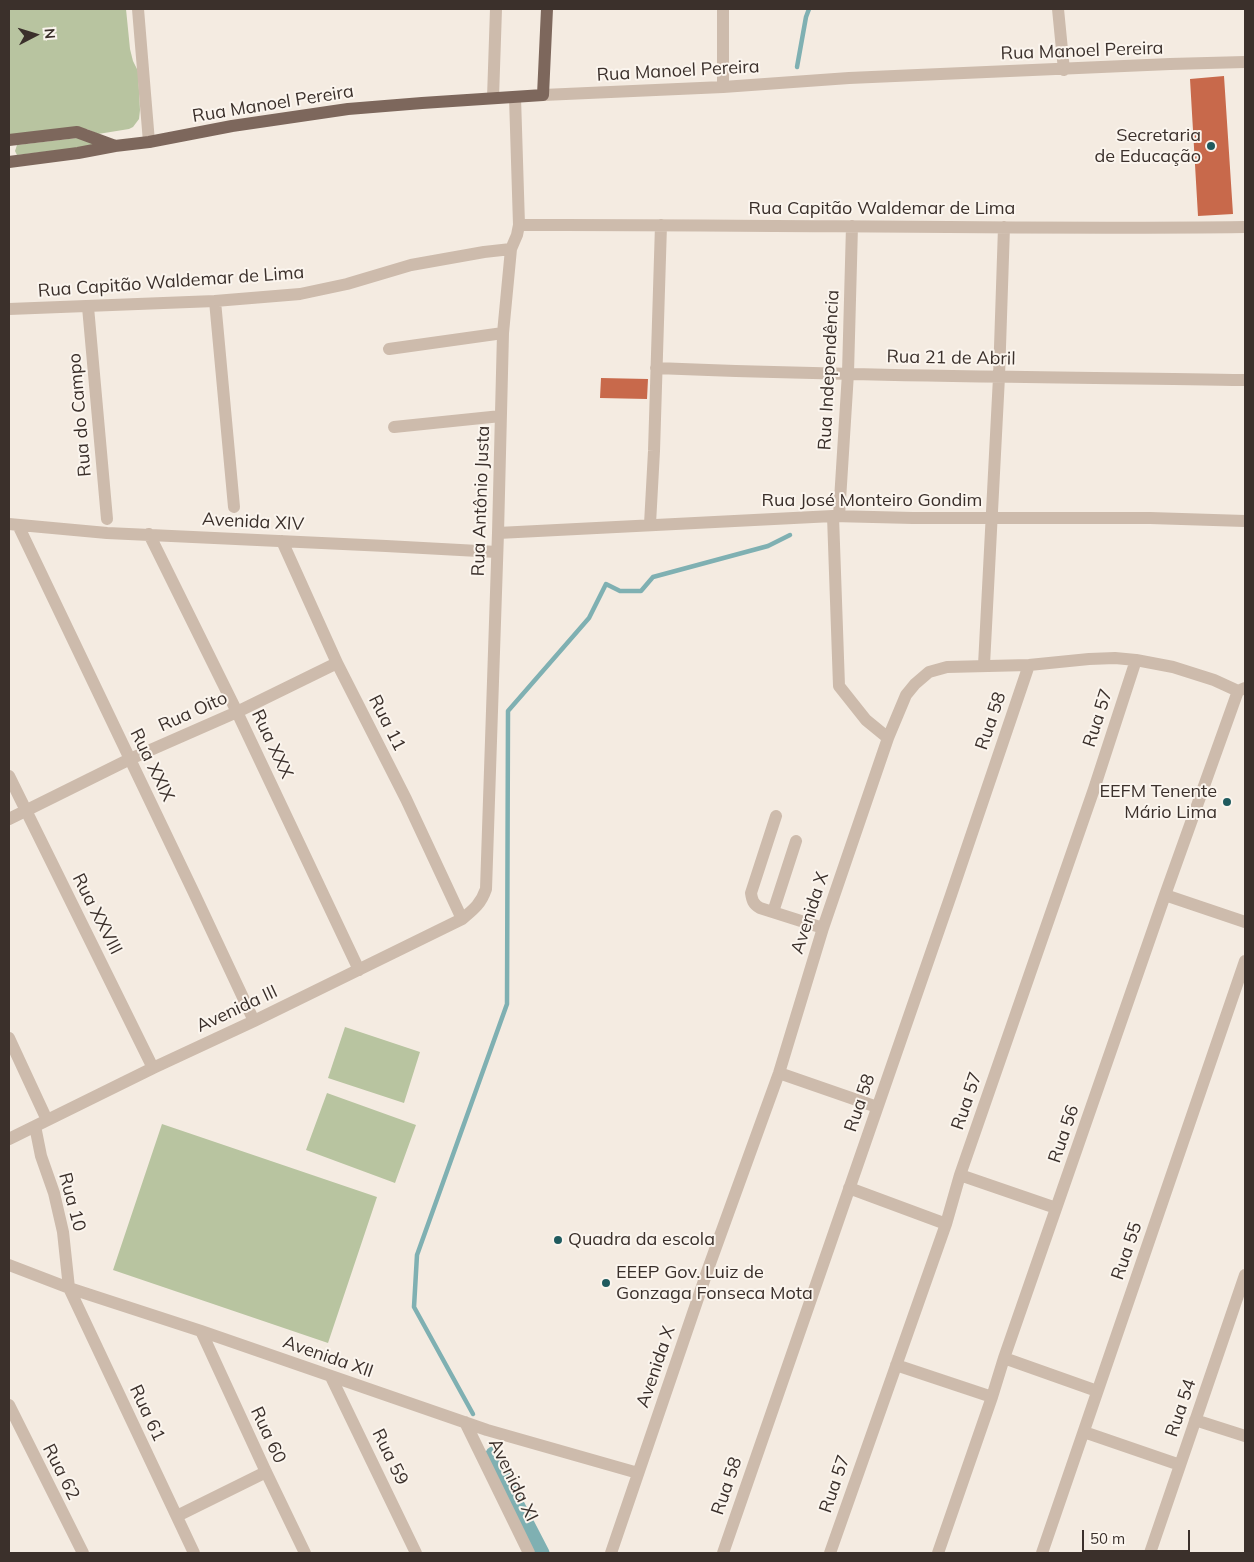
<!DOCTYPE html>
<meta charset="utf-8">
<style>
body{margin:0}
#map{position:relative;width:1254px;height:1562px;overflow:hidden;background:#f4ebe1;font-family:Mulish,sans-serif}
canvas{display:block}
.frame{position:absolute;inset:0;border:10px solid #3b302b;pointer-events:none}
.north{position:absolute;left:10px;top:10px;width:50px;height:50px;-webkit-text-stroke:4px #fbf5ee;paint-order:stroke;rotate:85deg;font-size:14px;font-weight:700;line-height:20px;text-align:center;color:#3b302b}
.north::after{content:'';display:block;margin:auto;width:18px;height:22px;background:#3b302b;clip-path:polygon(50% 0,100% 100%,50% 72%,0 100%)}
.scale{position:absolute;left:1082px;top:1530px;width:108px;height:22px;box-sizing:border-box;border:2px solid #3b302b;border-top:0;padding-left:6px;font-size:15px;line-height:18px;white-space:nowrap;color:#3b302b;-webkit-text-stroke:4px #fbf5ee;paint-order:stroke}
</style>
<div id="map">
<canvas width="1254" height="1562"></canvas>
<div class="frame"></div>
<div class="north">N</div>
<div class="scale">50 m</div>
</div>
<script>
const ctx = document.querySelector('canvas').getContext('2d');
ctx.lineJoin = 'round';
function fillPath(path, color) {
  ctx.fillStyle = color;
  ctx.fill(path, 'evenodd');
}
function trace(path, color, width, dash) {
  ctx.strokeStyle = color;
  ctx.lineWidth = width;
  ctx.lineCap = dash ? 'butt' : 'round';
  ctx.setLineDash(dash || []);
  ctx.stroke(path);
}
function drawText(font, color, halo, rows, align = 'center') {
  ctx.font = font + ' Mulish,sans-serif';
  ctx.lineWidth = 4;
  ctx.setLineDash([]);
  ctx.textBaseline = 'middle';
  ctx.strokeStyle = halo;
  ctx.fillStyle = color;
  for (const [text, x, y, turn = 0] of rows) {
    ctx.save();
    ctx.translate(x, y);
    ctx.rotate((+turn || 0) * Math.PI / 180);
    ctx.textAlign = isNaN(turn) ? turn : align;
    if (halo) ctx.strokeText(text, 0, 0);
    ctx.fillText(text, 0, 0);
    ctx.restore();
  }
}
fillPath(new Path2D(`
 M9,9H126L130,49L133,61L138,71L140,110L139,119L133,127L129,129L98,134L87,129H82L9,138Z
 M77,138L93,142L95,146L17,155L15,151L17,145Z
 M345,1027L420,1052L404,1103L328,1078Z
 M327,1093L416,1125L395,1183L306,1150Z
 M162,1124L377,1197L328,1343L113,1270Z`), '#b8c4a0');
trace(new Path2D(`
 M797,67L806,17L809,9
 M473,1414L414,1307L417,1255L507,1004L508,711L589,618L606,584L620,591H641L653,577L768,546L790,535`), '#7fb0b2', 4.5);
trace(new Path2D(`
 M493,1454L513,1497L542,1553`), '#7fb0b2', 15);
fillPath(new Path2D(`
 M1224,76L1233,214L1198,216L1190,79Z
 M601,378L648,379L647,399L600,398Z`), '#c8694b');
trace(new Path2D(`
 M138,9L149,142
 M723,9V87
 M1058,9L1064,70
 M543,95L723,87L849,78L1170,64L1245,62
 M493,98L496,9
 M519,225C761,224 1003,230 1245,227
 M215,301L234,507
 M88,307L107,519
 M9,309L215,301L300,294L347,284L411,265L484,252L511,249
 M389,349L503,333
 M656,368C852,376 1049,377 1245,380
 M394,427L501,416
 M833,516L839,686L866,720L888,738
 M839,516L848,373L852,226
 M9,524L107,533L386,546L497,552
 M650,524L654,451L661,225
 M18,525L194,893L254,1021
 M498,533L833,516L913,518H1150L1245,521
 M149,534L237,712L359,970
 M282,541L337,663L406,799L462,919
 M984,665L999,377L1004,227
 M9,776L153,1068
 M776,816L751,893C752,900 753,904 760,908L823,928
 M9,819L130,759L237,712L337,663
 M1165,895L1245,922
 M773,912L796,841
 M9,1038L47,1120
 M779,1073L877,1107
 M35,1126L41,1156L54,1193L63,1232L69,1288L194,1553
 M9,1139L153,1068L254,1021L462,919C473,910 481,904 486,889L498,533L503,333L511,249L517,235L519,225L515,97
 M960,1175L1056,1208
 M849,1188L946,1224
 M9,1265L69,1288L201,1331L487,1430L638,1473
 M201,1331L266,1472L305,1553
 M1004,1358L1097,1391
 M896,1365L992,1397
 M331,1377L416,1553
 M9,1405L83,1553
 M1195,1420L1245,1436
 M465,1422L529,1553
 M1084,1432L1180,1465
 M177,1516L266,1472
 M611,1553L708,1269L779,1073L823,928L888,738L906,695L915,684L929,672L947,667L1029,665L1089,659L1115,658L1136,660L1173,667L1214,680L1238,691
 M723,1553L951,895L1029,665
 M830,1553L946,1224L960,1175L1094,789L1136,660
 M938,1553L992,1397L1004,1358L1165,895L1238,691L1245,688
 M1042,1553L1245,961
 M1150,1553L1245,1275`), '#cdbbac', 12);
trace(new Path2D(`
 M9,140L77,132L115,146
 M9,162L78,153L115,146L149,142L232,126L348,109L422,103L543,95L547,9`), '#7d675c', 12);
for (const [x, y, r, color] of [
 [1211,146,5,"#1f5a5e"],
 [1227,802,5,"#1f5a5e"],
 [558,1240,5,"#1f5a5e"],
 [606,1283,5,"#1f5a5e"]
]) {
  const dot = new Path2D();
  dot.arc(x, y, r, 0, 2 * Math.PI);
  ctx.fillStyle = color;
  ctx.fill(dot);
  trace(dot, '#fbf5ee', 2);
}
drawText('18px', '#3b302b', '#fbf5ee', [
 ["Rua Manoel Pereira",1082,51,-2],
 ["Rua Manoel Pereira",678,71,-3],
 ["Rua Manoel Pereira",273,104,-9],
 ["Rua Capitão Waldemar de Lima",882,209],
 ["Rua Capitão Waldemar de Lima",171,282,-4],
 ["Rua 21 de Abril",951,358,1],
 ["Rua Independência",829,370,-87],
 ["Rua do Campo",80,415,-95],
 ["Rua Antônio Justa",481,501,-88],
 ["Rua José Monteiro Gondim",872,501],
 ["Avenida XIV",253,522,3],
 ["Rua Oito",193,712,-24],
 ["Rua 57",1098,718,-72],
 ["Rua 58",991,721,-71],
 ["Rua 11",387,723,63],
 ["Rua XXX",272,744,65],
 ["Rua XXIX",152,765,64],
 ["Avenida X",810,913,-72],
 ["Rua XXVIII",97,914,63],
 ["Avenida III",237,1009,-25],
 ["Rua 57",967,1101,-71],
 ["Rua 58",860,1103,-71],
 ["Rua 56",1064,1134,-71],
 ["Rua 10",72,1202,75],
 ["Rua 55",1127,1251,-71],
 ["Avenida XII",328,1357,19],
 ["Avenida X",656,1367,-71],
 ["Rua 54",1181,1408,-71],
 ["Rua 61",147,1413,65],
 ["Rua 60",268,1435,65],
 ["Rua 59",390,1457,64],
 ["Rua 62",61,1472,63],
 ["Avenida XI",513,1480,64],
 ["Rua 57",835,1484,-71],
 ["Rua 58",727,1486,-71]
]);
drawText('18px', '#3b302b', '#fbf5ee', [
 ["Secretaria",1201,136],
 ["de Educação",1201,157],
 ["EEFM Tenente",1217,792],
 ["Mário Lima",1217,813],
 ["Quadra da escola",568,1240,"left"],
 ["EEEP Gov. Luiz de",616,1273,"left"],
 ["Gonzaga Fonseca Mota",616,1294,"left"]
], 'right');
</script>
